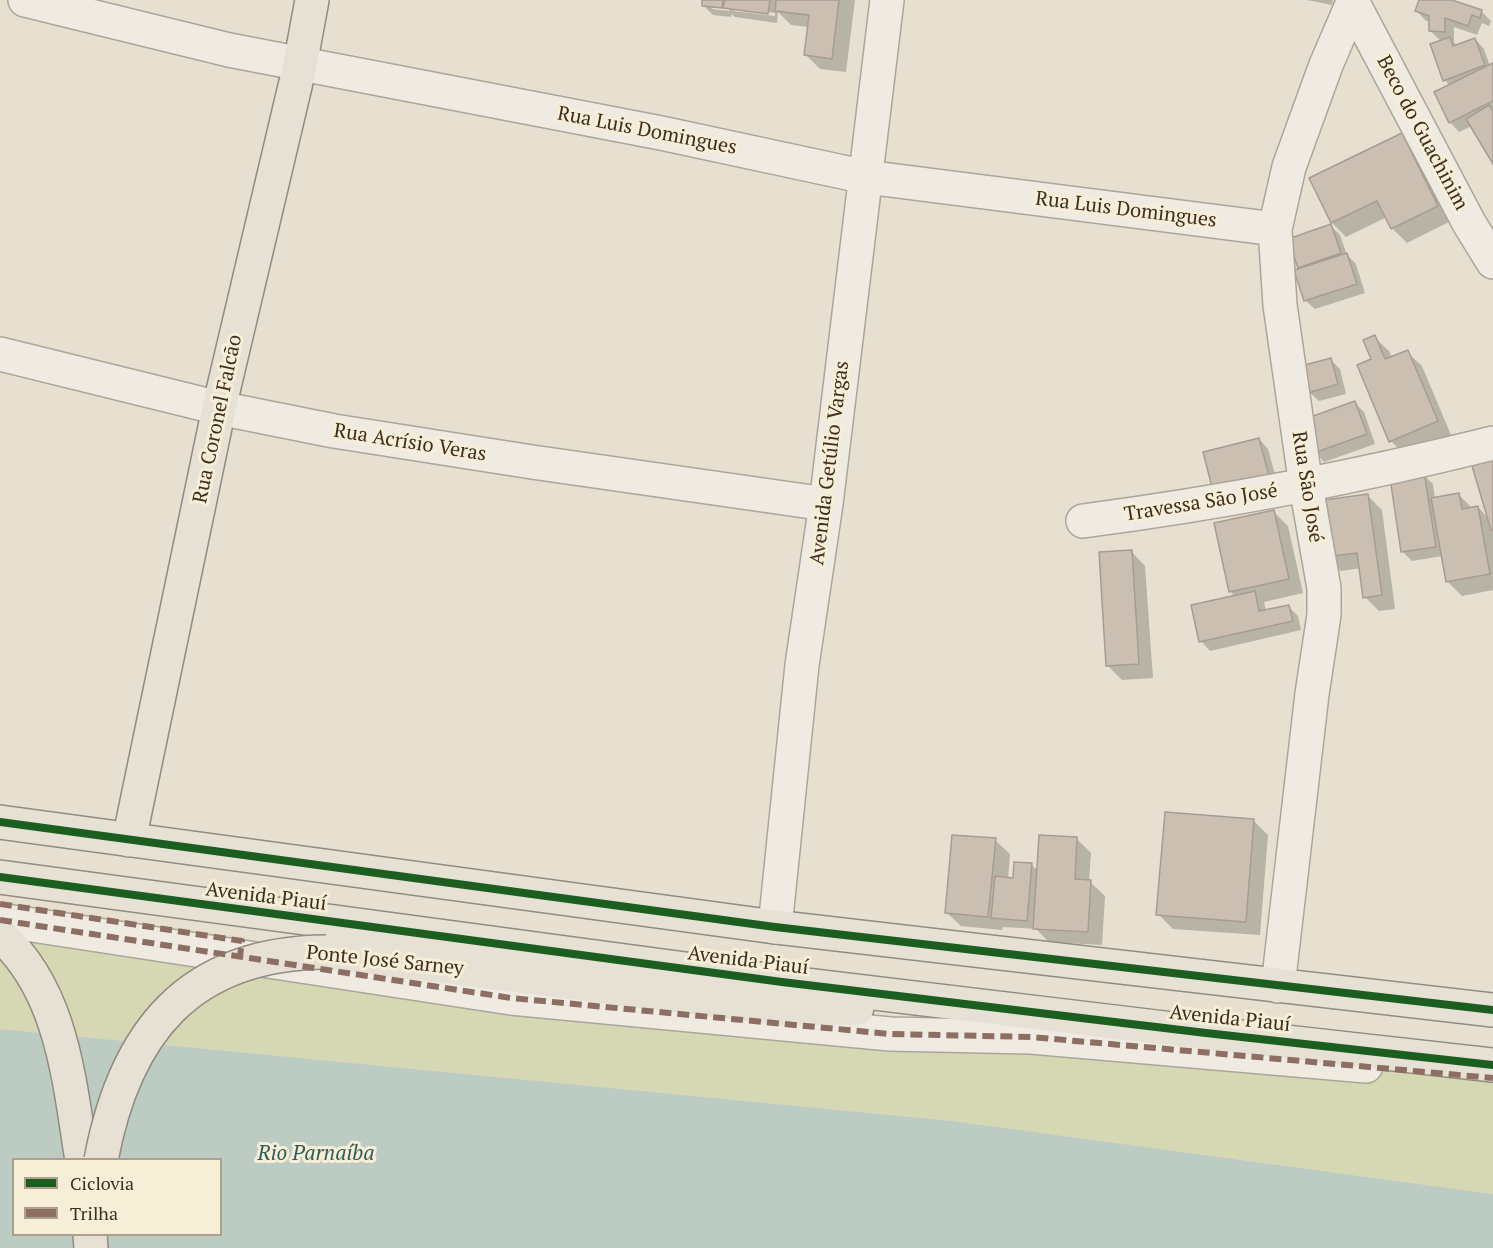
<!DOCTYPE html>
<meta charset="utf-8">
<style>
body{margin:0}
#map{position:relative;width:1493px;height:1248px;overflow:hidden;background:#e7e0d1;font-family:"PT Serif",serif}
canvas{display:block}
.legend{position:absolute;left:12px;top:1158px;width:210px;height:78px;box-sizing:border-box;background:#f7eed8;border:2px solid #ada18e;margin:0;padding:8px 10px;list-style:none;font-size:18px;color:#3d2e20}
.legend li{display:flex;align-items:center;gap:12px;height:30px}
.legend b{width:30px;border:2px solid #ada18e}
</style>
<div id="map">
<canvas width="1493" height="1248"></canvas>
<ul class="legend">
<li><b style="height:8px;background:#1b5e20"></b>Ciclovia</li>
<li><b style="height:8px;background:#8d6e63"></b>Trilha</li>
</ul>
</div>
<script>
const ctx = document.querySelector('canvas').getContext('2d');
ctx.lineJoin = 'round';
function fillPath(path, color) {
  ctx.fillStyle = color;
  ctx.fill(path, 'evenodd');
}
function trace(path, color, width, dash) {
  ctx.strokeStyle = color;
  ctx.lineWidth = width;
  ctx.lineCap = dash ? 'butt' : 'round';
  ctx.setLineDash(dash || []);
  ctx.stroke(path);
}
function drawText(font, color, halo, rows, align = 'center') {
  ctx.font = font + ' "PT Serif",serif';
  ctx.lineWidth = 6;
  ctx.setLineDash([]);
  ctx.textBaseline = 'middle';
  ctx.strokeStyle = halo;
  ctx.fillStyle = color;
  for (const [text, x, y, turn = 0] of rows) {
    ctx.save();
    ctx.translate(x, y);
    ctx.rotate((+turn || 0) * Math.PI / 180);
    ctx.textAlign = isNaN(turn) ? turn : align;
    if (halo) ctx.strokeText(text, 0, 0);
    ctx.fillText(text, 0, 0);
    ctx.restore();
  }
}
fillPath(new Path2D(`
 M0,920L1031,1037L1493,1078V1194L953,1121L0,1029Z`), '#d6d7b3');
fillPath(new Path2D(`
 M0,1029L953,1121L1493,1194V1248H0ZM14,1160H220V1234H14Z`), '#bcccc2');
fillPath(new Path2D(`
 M704,0H855L846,72L820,69L806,55L809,27L791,25L778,12L777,23L735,17L732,14L731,17L713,15L703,5ZM712,6L730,8L729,11L712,9ZM734,7L775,13V16L734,11Z
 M1307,0H1333L1332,5Z
 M1420,0H1448L1482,12L1491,21L1489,26L1482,23L1477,35L1454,27V42L1457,46L1475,39L1484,49L1490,66L1493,65V161L1472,126L1459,132L1450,122V86L1445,80L1441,41L1430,31L1431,22L1426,21L1417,11Z
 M1402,134L1416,149L1451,221L1407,243L1392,228L1387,217L1346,237L1332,223Z
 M1331,226L1340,235L1347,255L1356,264L1365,293L1315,309L1305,300L1300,269L1290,240Z
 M1374,337L1389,351L1392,358L1407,352L1422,366L1451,435L1405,455L1391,441L1373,359Z
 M1330,359L1340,369L1346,394L1319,401L1309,392Z
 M1355,403L1364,412L1375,444L1324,462L1315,452Z
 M1259,439L1268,449L1278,486L1224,500Z
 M1493,453V590L1462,596L1447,581L1443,556L1412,561L1403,552L1423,474L1433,484L1435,499L1458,494L1472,508L1478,507L1489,519Z
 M1367,495L1382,510L1395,609L1379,611L1365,597L1361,568L1341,571L1326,557Z
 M1273,511L1288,526L1303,593L1264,602L1266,611L1288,606L1298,616L1301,630L1210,651L1201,641L1235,597L1231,592Z
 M1131,551L1145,566L1153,678L1122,680L1108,666Z
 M1253,820L1268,835L1260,935L1173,929L1158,914Z
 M1077,839L1091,853L1089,881L1105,896L1102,945L1049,942L1036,929L1003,927L1002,930L961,926L946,912L995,840L1010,854L1008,879H1014L1031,864L1038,871Z`), '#0003');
const building = new Path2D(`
 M702,0H723L722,8L702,6Z
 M725,0H770L768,14L723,8Z
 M776,0H839L832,59L804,55L809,15L775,11Z
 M1419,0H1452L1482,10L1480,18L1472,15L1468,26L1445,18V32L1429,31V16L1415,11Z
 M1450,37L1453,46L1475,38L1485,65L1443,81L1430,44Z
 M1493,63V101L1449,123L1434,92Z
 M1489,105L1493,111V164L1466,119Z
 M1402,133L1438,206L1391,229L1377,201L1331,223L1309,178Z
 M1331,224L1341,253L1298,268L1288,239Z
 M1347,253L1357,284L1304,301L1294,270Z
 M1375,335L1385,359L1408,350L1438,421L1389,442L1357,365L1371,359L1363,340Z
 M1331,358L1338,384L1308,393L1301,366Z
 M1355,401L1367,434L1314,453L1302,420Z
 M1259,438L1269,476L1213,491L1203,452Z
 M1493,452V530H1491L1470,459Z
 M1424,472L1436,547L1401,552L1390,478Z
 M1459,493L1462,509L1478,506L1490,574L1446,582L1431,498Z
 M1368,494L1382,595L1363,598L1357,553L1325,557L1317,501Z
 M1274,510L1289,579L1229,592L1214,523Z
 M1132,550L1139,664L1106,666L1099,552Z
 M1255,591L1259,611L1289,605L1293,621L1199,642L1191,605Z
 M1165,812L1254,819L1246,922L1156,915Z
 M952,835L996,838L988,917L945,913Z
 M1039,835L1077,837L1075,879L1091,880L1088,932L1033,929Z
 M1014,862L1032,863L1027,921L991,918L995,876L1013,878Z`);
fillPath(building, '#cbbfb2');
trace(building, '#a89c90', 1.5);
const minor = new Path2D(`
 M25,0L229,50L661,133L866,177L1275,229
 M1353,3L1469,223L1493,262
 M0,354L219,408L334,431L532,462L826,504
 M1083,521C1221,503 1358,477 1493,443
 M0,920L511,998L890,1034L1031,1037L1366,1066
 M775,927L802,665L826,504L887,0
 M1278,986L1312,694L1324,615V588L1306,486L1280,305L1275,229L1289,167L1326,65L1354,0`);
const major = new Path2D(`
 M0,822L775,927L1493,1010
 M129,840L219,408L300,65L312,0
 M0,877L782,982L1206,1033L1493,1065
 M0,935C63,992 69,1081 82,1160
 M326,952L781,1009L857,1008
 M90,1234L91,1248`);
trace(minor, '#ada599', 36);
trace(major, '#928b80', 36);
trace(minor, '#efebe3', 33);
trace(major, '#e6e1d4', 33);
const majorBridge = new Path2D(`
 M101,1160C125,1032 189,953 326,952`);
trace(majorBridge, '#928b80', 36, []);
trace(majorBridge, '#e6e1d4', 33);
trace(new Path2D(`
 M0,904L242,941L240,956
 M0,920L511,998L890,1034L1031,1037L1493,1078`), '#8d6e63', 6, [12, 6]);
trace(new Path2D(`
 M0,822L775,927L1493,1010
 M0,877L782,982L1206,1033L1493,1065`), '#1b5e20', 8);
drawText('20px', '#3d2e20', '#f7eed8', [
 ["Rua Luis Domingues",647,131,11],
 ["Beco do Guachinim",1422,133,62],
 ["Rua Luis Domingues",1126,210,7],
 ["Rua Coronel Falcão",218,419,-78],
 ["Rua Acrísio Veras",410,443,9],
 ["Avenida Getúlio Vargas",830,463,-83],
 ["Rua São José",1307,487,81],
 ["Travessa São José",1201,503,-9],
 ["Avenida Piauí",266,897,7],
 ["Ponte José Sarney",385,961,6],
 ["Avenida Piauí",748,961,7],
 ["Avenida Piauí",1230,1019,6]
]);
drawText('italic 21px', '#2f5d5a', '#f7eed8', [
 ["Rio Parnaíba",316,1154]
]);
</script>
